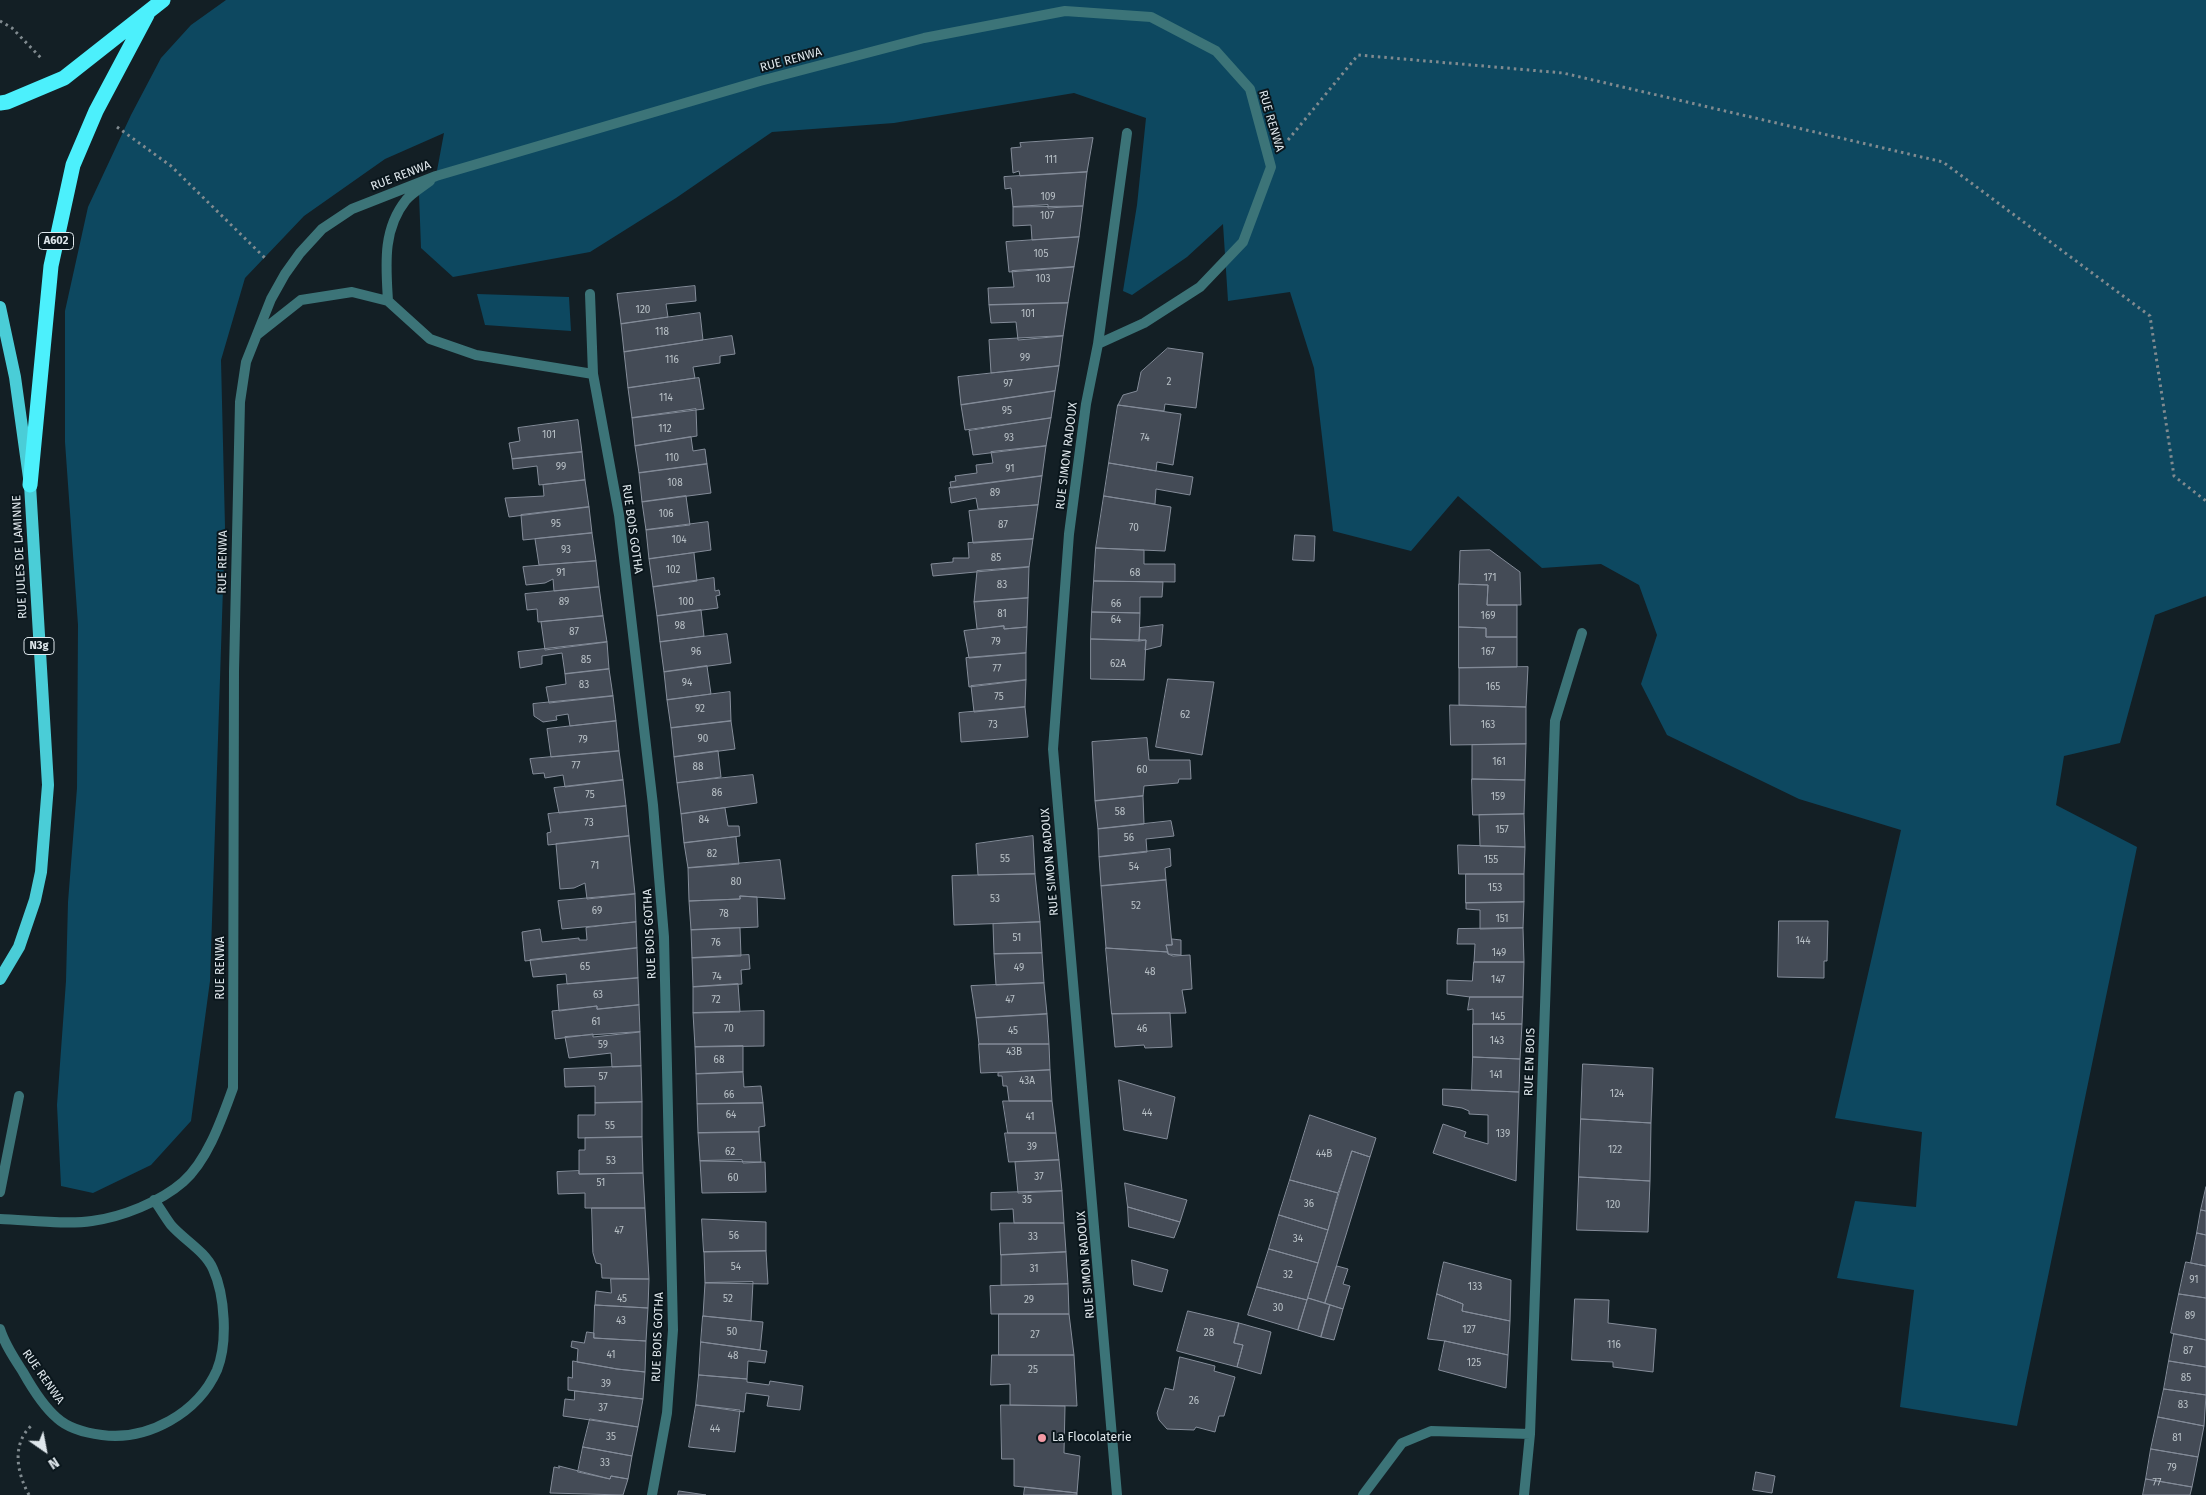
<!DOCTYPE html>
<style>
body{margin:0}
#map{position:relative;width:2206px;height:1495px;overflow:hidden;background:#131f25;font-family:"Fira Sans",sans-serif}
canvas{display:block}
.north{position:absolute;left:20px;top:1425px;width:50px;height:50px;-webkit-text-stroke:4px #0a161c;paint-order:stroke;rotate:147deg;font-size:14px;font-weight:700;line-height:20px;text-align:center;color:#dfe7ec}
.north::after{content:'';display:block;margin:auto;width:18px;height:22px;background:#dfe7ec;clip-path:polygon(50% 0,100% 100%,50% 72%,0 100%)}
</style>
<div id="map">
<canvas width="2206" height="1495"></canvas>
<div class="north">N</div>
</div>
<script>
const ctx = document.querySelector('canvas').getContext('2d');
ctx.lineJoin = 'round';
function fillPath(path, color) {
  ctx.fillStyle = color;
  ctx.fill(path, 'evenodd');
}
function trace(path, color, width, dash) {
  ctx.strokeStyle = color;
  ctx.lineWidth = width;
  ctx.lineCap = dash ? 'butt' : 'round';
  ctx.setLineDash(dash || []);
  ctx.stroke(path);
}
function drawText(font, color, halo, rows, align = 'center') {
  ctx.font = font + ' "Fira Sans",sans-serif';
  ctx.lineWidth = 4;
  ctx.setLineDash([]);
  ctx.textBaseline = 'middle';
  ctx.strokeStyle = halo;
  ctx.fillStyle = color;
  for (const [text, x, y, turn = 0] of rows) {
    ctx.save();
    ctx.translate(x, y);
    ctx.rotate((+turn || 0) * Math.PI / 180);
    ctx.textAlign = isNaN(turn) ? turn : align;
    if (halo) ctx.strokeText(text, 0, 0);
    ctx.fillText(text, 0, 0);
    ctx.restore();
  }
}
fillPath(new Path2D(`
 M226,0H2206V596L2155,615L2120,743L2064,756L2056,805L2137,847L2017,1426L1900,1407L1914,1290L1837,1278L1855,1201L1916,1207L1922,1132L1835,1118L1901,830L1799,799L1667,735L1641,684L1657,635L1639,585L1601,564L1542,568L1458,496L1411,551L1333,531L1314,368L1290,292L1228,301L1223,224L1187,257L1132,295L1123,291L1137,205L1146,118L1074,93L894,123L772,132L676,198L590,252L453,277L421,248L419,194L436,176L444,133L385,159L304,216L245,278L221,360L225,527L210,981L191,1121L151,1165L93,1193L61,1186L57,1105L66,981L68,902L77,788L78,625L65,442V311L88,207L131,115L161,58L191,25Z
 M477,294L569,297L571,331L485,325Z`), '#0d4860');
const building = new Path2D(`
 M1093,138L1087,172L1020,176L1019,171L1013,173L1011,148L1021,147L1020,143Z
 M1087,172L1083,206L1013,207L1011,188L1005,189L1004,177Z
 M1048,205V208L1083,206L1079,237L1032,240L1031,225L1013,226V207Z
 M1079,237L1074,267L1009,272L1006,242Z
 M1074,267L1068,303L989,305L988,288L1014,287L1012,271Z
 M695,286L696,301L666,304L668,317L621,324L617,294Z
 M1068,303L1063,336L1018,340L1016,322L991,323L989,305Z
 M700,313L703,340L624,352L621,324Z
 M732,336L735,354L720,356V363L693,367L695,378L628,388L624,352Z
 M1063,336L1059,366L991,373L989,340Z
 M1168,348L1203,353L1196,408L1165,404L1164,411L1118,405L1123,395L1137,391L1141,372Z
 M1059,366L1055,391L961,405L958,377Z
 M699,378L704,409L632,418L628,388Z
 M1055,391L1051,418L965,430L961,405Z
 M1118,405L1181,414L1173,465L1157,462L1156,471L1109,463Z
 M696,409L697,436L635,446L632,418Z
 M1051,418L1046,446L973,455L969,431Z
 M578,420L582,452L512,459L509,443L520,441L518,428Z
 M691,437L693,451L705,449L707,464L639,473L635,446Z
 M1046,446L1042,476L951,488L950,482L956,481L955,476L977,473L976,465L993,463L991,452Z
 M582,452L585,480L539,485L537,466L513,469L512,459Z
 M1109,463L1193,477L1190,495L1156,489L1155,504L1104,496Z
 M707,464L711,493L642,502L639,473Z
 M1042,476L1038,505L978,509L976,498L951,503L949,488Z
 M585,480L589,507L509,517L505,498L544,496L543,485Z
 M686,496L690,525L646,530L642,502Z
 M1104,496L1171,507L1165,551L1096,548Z
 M1038,505L1033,539L973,543L969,511Z
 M589,507L592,533L523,540L521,515Z
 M708,522L711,550L649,559L646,530Z
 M592,533L596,561L539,565L535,539Z
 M1295,535L1315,536L1314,561L1293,560Z
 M1033,539L1029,567L933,576L931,564L953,562V558H969L968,543Z
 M1096,548L1144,550V564H1175V582L1094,581Z
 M1490,550L1520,572L1521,605H1487L1488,585L1459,584L1460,551Z
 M694,553L697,581L653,587L649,559Z
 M596,561L599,587L554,591L553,579L545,583L526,585L523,567Z
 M1029,567L1028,598L974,602L977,571Z
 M714,578L715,591L719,590L720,595L716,596L718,608L657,616L653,587Z
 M1094,581L1163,582L1162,597H1140V613L1092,612Z
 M1459,584L1488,585L1487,605H1517V637H1486V628L1459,627Z
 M599,587L603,616L538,622L537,609L527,610L525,594Z
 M1028,598L1027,627L1004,629V626L977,629L974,602Z
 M701,610L704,636L660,642L657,616Z
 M1092,612L1140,613L1139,641L1091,639Z
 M603,616L607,642L545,650L541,622Z
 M1163,625L1161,646L1145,650L1146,640L1139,641L1140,628Z
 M1004,626V629L1027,627L1026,653L969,658L964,631Z
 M1459,627L1486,628V637H1517V667L1459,668Z
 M727,634L731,663L664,672L660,642Z
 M1091,639L1146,640L1144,680L1091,679Z
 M607,642L609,669L565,674L562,653L542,656V664L520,668L518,652Z
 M1026,653V680L969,687L966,658Z
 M707,666L711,694L667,700L664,672Z
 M1528,667L1526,707L1459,705V668Z
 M609,669L613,696L549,703L546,687L566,684L565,674Z
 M1168,679L1214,682L1202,755L1156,747Z
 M1026,680L1025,707L974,712L971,686Z
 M730,692L731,721L671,728L667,700Z
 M613,696L616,721L570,726L568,714L556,716L557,720L543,722L534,716L533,704Z
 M1450,705L1526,707V744L1451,745Z
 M1025,707L1028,737L961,742L959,713Z
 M616,721L619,751L551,757L547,729Z
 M731,721L735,749L674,757L671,728Z
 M1147,738L1149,760H1190L1191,779H1179L1178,783L1144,786L1143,796L1095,801L1092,742Z
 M1526,744L1525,780L1472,779V745Z
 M619,751L623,780L565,787L563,775L545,778L544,773L533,774L530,759Z
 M718,751L721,777L677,783L674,757Z
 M753,775L757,803L681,814L677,783Z
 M1472,779L1525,780L1524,814L1473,815Z
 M623,780L626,806L559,813L554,788Z
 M1143,796L1144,824L1098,829L1095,801Z
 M626,806L629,836L548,845L547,833L551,832L548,814Z
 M725,808L728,826H739L740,836L684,843L681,814Z
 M1524,814L1525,847L1480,846L1479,815Z
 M1171,821L1174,836L1146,839L1147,852L1099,857L1098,829Z
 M629,836L635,894L587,899L585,883L574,888L560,889L556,844Z
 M1033,836L1035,874L978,875L976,844Z
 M736,837L739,864L688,868L684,843Z
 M1458,845L1525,847L1524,874H1459Z
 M1170,849L1171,866L1165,868L1166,880L1101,886L1099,857Z
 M780,860L785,899L740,896V899L689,901L688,868Z
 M1035,874L1040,922L954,925L952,876Z
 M1466,874H1524V902L1466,903Z
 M1166,880L1172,945H1166L1168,952L1106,948L1101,886Z
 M635,894L636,922L562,929L558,901Z
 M740,896L757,897L758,927L691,930L689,901L740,899Z
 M1524,902L1523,928L1480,929V910L1466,909V903Z
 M1779,921H1828L1827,961H1824V978L1778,977Z
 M636,922L637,948L525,961L522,932L540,929L542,942L579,938V940H587L586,928Z
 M1040,922L1042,953L994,954L993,924Z
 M740,928L741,956L692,958L691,930Z
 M1523,928L1524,962H1474L1475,944H1457L1458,929Z
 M1172,939L1181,940V955L1168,954L1166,945H1172Z
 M637,948L638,978L567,984L566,974L533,977L530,960Z
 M1106,948L1168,952V954L1173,956L1190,955L1192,989L1182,990L1186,1013L1112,1014Z
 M1042,953L1044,983L996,985L994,954Z
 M749,955L750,969L741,970L742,984L693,987L692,958Z
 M1474,962H1524L1523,997H1470L1447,994V980L1472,981Z
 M638,978L639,1005L597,1009V1006L559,1011L557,985Z
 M1044,983L1047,1014L976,1018L971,986Z
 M738,984L740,1012L693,1013V987Z
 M1470,997H1523L1522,1024H1473V1009L1468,1010Z
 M639,1005L640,1032L593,1037V1034L555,1039L552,1011L597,1006V1009Z
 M764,1011V1046L695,1047L693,1013Z
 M1170,1013L1172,1047L1145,1048L1144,1045L1115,1047L1112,1014Z
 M1047,1014L1049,1044H979L976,1018Z
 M1473,1024H1522L1520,1059L1473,1057Z
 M640,1032L641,1066L612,1067L611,1053L569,1058L565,1037Z
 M979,1044H1049L1050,1070L981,1073Z
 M743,1046V1072L696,1074L695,1047Z
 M1473,1057L1520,1059L1519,1092L1472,1090Z
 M1583,1064L1653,1068L1651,1123L1581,1119Z
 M641,1066L642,1102L595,1103V1086L565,1087L564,1069Z
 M1050,1070L1052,1101H1009L1007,1086H1003L1002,1076H998V1073Z
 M743,1072L744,1087L761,1086L763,1103L697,1104L696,1074Z
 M1119,1080L1175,1097L1167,1139L1124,1130Z
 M1443,1089L1519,1092L1516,1181L1433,1153L1443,1124L1466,1132L1464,1137L1488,1144V1115L1469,1114V1111L1462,1108L1443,1105Z
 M1003,1101H1052L1056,1133H1008Z
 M642,1102V1137L578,1138V1115H595V1103Z
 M763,1103L765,1126L759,1127V1132L698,1133L697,1104Z
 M1310,1115L1376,1138L1370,1157L1352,1151L1338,1193L1290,1180Z
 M1581,1119L1651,1123L1650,1181L1579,1177Z
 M759,1132L761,1162L700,1161L698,1133Z
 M1005,1133H1056L1059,1160L1009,1162Z
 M642,1137L643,1173L579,1174V1150H585V1138Z
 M1352,1151L1370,1157L1325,1303L1308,1298Z
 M742,1160L743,1163L765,1162L766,1192L702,1193L700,1161Z
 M1059,1160L1062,1191L1018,1193L1015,1162Z
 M579,1171V1174L643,1173L645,1208H585V1193L558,1194L557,1172Z
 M1579,1177L1650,1181L1648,1232L1577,1230Z
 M1290,1180L1338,1193L1328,1230L1279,1215Z
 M1125,1183L1187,1200L1180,1222L1128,1207Z
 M2206,1187V1211L2201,1210Z
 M1062,1191L1064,1223H1014L1013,1209L991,1210V1193Z
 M1128,1207L1180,1222L1174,1238L1129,1227Z
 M592,1208H645L649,1279L602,1278L601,1264L596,1263L593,1253Z
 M2201,1210L2206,1211V1235L2197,1233Z
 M1279,1215L1328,1230L1318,1263L1269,1249Z
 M702,1219L766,1222V1251L704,1252Z
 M1000,1223H1064L1066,1252L1001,1255Z
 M2197,1233L2206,1235V1266L2191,1263Z
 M1269,1249L1318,1263L1307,1300L1257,1287Z
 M766,1251L768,1284L705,1283L704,1252Z
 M1066,1252L1068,1284L1001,1285V1255Z
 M1132,1260L1168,1270L1162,1292L1134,1285Z
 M1444,1262L1511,1280L1510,1321L1462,1311L1463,1304L1437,1294Z
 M2186,1262L2206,1266V1298L2179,1294Z
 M1337,1266L1348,1269L1343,1284L1350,1286L1343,1309L1325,1303Z
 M611,1279H649L648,1308L595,1305L596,1291L611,1293Z
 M753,1282L751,1321L703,1316L705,1283Z
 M1068,1284L1069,1314H991L990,1286Z
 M1257,1287L1307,1300L1298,1330L1248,1315Z
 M1437,1294L1463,1304L1462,1311L1510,1321L1508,1355L1445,1341L1428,1339Z
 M2179,1294L2206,1298V1340L2171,1333Z
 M1308,1298L1330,1305L1321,1337L1298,1330Z
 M1575,1299L1609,1300L1608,1323L1656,1329L1653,1372L1613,1367V1362L1572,1360Z
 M595,1305L648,1308L646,1341L594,1338Z
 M1330,1305L1343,1309L1334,1340L1321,1337Z
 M1188,1311L1239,1323L1234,1343L1243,1345L1237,1367L1177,1351Z
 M999,1314H1069L1074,1355H999Z
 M703,1316L763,1322L760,1350L701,1342Z
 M1239,1323L1271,1332L1261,1374L1237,1367L1243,1345L1234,1343Z
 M587,1332L594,1333V1338L646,1341L645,1372L617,1369L577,1362L578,1349L571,1347L572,1341L584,1343Z
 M2174,1334L2206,1340V1367L2169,1361Z
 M1445,1341L1508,1355L1506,1388L1439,1370Z
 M701,1342L767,1351L765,1363L748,1361L747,1379L699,1375Z
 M992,1355H1074L1077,1406L1010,1405V1384L991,1385Z
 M1180,1357L1215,1366L1214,1371L1235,1377L1224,1416H1219L1215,1432L1196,1427L1194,1430L1167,1429L1159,1420L1157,1413L1165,1388L1173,1390Z
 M573,1361L617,1369L645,1372L643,1399L568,1390V1377L572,1378Z
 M2169,1361L2206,1367V1395L2164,1389Z
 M699,1375L747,1379V1382L769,1385L770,1381L803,1386L800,1410L767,1406L769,1396L746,1393L744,1412L696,1405Z
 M2164,1389L2206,1395L2204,1426L2158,1417Z
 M575,1391L643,1399L638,1427L563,1416L565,1399L574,1400Z
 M696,1405L740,1410L735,1452L689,1447Z
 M1001,1405L1065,1406L1064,1453L1080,1456L1077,1493L1014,1486V1459H1002Z
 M2158,1417L2204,1426L2198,1457L2151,1449Z
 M590,1419L638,1427L632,1456L583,1447Z
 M583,1447L632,1456L628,1479L611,1476L610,1479L578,1472Z
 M2151,1449L2198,1457L2192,1487L2146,1479Z
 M559,1466L610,1479L611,1476L628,1479L623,1495L550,1493L554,1467L559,1468Z
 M1756,1472L1775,1476L1772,1493L1753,1490Z
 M2146,1479L2192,1487L2190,1495H2143Z
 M1025,1487L1077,1493V1495H1024Z
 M679,1491L706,1495H678Z`);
fillPath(building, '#444b56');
trace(building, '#848c99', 1);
trace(new Path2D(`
 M0,21L12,28L42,59
 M117,127L171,166L267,260
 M1288,140L1358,55L1563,73L1943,162L2150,316L2174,476L2206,501
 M29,1495C17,1473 11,1444 32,1425`), '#818b90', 3, [2.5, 4]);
trace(new Path2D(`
 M590,294L593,374
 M388,301C386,266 382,230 406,200C412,193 422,187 430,181
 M258,334L301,300L352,292L388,301L430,339L476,355L593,374L619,515L653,805L664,937L673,1330L667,1413L652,1495
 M1098,344L1127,133
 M0,1192L19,1096
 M0,1219C28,1220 66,1225 92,1221C122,1217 160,1202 183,1182C208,1160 222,1118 233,1088L234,671L240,402L246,362L271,299L285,274L300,253L322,229L352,209L436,176L760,81L924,38L1065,11L1151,17L1216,51L1250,89L1271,167L1243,242L1200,287L1144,323L1098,344L1086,404L1069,534L1053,749L1117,1495
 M0,1329C5,1345 14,1358 23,1372C32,1388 43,1406 57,1418C69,1429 86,1433 102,1435C148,1441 198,1413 217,1370C228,1343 225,1295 213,1269C205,1251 184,1240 171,1225C165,1217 160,1208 154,1200
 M1363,1495L1402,1443L1431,1431L1530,1434
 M1524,1495L1530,1434L1555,721L1582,633`), '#3c7478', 10);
trace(new Path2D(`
 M0,307L15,377L30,485L48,785L41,872L35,900L19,947L0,979`), '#4acdd7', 12);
trace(new Path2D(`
 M0,103L7,102L64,78L163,0
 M30,485L51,266L73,165L96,111L147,15`), '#4cf0fc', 15);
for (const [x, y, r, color] of [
 [1042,1438,5,"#f49aa5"]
]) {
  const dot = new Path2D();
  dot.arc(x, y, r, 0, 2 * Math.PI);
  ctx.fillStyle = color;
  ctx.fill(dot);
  trace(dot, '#0a161c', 2);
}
drawText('10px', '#b8c0c6', null, [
 ["111",1051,160],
 ["109",1048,197],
 ["107",1047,216],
 ["105",1041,254],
 ["103",1043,279],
 ["120",643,310],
 ["101",1028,314],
 ["118",662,332],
 ["99",1025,358],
 ["116",672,360],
 ["2",1169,382],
 ["97",1008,384],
 ["114",666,398],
 ["95",1007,411],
 ["112",665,429],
 ["101",549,435],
 ["93",1009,438],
 ["74",1145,438],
 ["110",672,458],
 ["99",561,467],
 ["91",1010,469],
 ["108",675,483],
 ["89",995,493],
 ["106",666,514],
 ["95",556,524],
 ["87",1003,525],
 ["70",1134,528],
 ["104",679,540],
 ["93",566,550],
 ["85",996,558],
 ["102",673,570],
 ["91",561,573],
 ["68",1135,573],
 ["171",1490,578],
 ["83",1002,585],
 ["89",564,602],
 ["100",686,602],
 ["66",1116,604],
 ["81",1002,614],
 ["169",1488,616],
 ["64",1116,620],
 ["98",680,626],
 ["87",574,632],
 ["79",996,642],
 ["96",696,652],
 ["167",1488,652],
 ["85",586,660],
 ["62A",1118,664],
 ["77",997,669],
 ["94",687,683],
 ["83",584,685],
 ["165",1493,687],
 ["75",999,697],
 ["92",700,709],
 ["62",1185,715],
 ["73",993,725],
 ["163",1488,725],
 ["90",703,739],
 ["79",583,740],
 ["161",1499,762],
 ["77",576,766],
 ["88",698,767],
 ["60",1142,770],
 ["86",717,793],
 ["75",590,795],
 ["159",1498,797],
 ["58",1120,812],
 ["84",704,820],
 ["73",589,823],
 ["157",1502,830],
 ["56",1129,838],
 ["82",712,854],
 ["55",1005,859],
 ["155",1491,860],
 ["71",595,866],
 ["54",1134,867],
 ["80",736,882],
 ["153",1495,888],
 ["53",995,899],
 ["52",1136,906],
 ["69",597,911],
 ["78",724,914],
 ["151",1502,919],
 ["51",1017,938],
 ["144",1803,941],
 ["76",716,943],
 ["149",1499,953],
 ["65",585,967],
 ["49",1019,968],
 ["48",1150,972],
 ["74",717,977],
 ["147",1498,980],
 ["63",598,995],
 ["72",716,1000],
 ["47",1010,1000],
 ["145",1498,1017],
 ["61",596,1022],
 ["70",729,1029],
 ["46",1142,1029],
 ["45",1013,1031],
 ["143",1497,1041],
 ["59",603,1045],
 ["43B",1014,1052],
 ["68",719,1060],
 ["141",1496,1075],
 ["57",603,1077],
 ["43A",1027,1081],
 ["124",1617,1094],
 ["66",729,1095],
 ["44",1147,1113],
 ["64",731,1115],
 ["41",1030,1117],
 ["55",610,1126],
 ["139",1503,1134],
 ["39",1032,1147],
 ["122",1615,1150],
 ["62",730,1152],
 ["44B",1324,1154],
 ["53",611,1161],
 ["37",1039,1177],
 ["60",733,1178],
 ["51",601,1183],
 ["35",1027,1200],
 ["36",1309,1204],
 ["120",1613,1205],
 ["47",619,1231],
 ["56",734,1236],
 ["33",1033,1237],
 ["34",1298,1239],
 ["54",736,1267],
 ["31",1034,1269],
 ["32",1288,1275],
 ["91",2194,1280],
 ["133",1475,1287],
 ["45",622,1299],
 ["52",728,1299],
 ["29",1029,1300],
 ["30",1278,1308],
 ["89",2190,1316],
 ["43",621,1321],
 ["127",1469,1330],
 ["50",732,1332],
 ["28",1209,1333],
 ["27",1035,1335],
 ["116",1614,1345],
 ["87",2188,1351],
 ["41",611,1355],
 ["48",733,1356],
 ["125",1474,1363],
 ["25",1033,1370],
 ["85",2186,1378],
 ["39",606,1384],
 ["26",1194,1401],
 ["83",2183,1405],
 ["37",603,1408],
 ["44",715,1429],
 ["35",611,1437],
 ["81",2177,1438],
 ["33",605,1463],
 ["79",2172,1468],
 ["77",2157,1483]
]);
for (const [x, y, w] of [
 [56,241,35],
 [39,646,30]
]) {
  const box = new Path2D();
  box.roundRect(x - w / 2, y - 8.5, w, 17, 4);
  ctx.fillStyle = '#0a161c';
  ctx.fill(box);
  trace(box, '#dfe7ec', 1);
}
drawText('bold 11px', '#dfe7ec', null, [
 ["A602",56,241],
 ["N3g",39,646]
]);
drawText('12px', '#dfe7ec', '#0a161c', [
 ["RUE RENWA",791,60,-15],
 ["RUE RENWA",1271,121,74],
 ["RUE RENWA",401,176,-21],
 ["RUE SIMON RADOUX",1067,456,-83],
 ["RUE BOIS GOTHA",632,529,82],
 ["RUE JULES DE LAMINNE",20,557,-93],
 ["RUE RENWA",223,562,-89],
 ["RUE SIMON RADOUX",1050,862,-95],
 ["RUE BOIS GOTHA",650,934,-93],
 ["RUE RENWA",221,968,-90],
 ["RUE EN BOIS",1530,1062,-88],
 ["RUE SIMON RADOUX",1086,1265,-95],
 ["RUE BOIS GOTHA",658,1337,-88],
 ["RUE RENWA",43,1377,55]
]);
drawText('12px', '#dfe7ec', '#0a161c', [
 ["La Flocolaterie",1052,1438]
], 'left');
</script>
